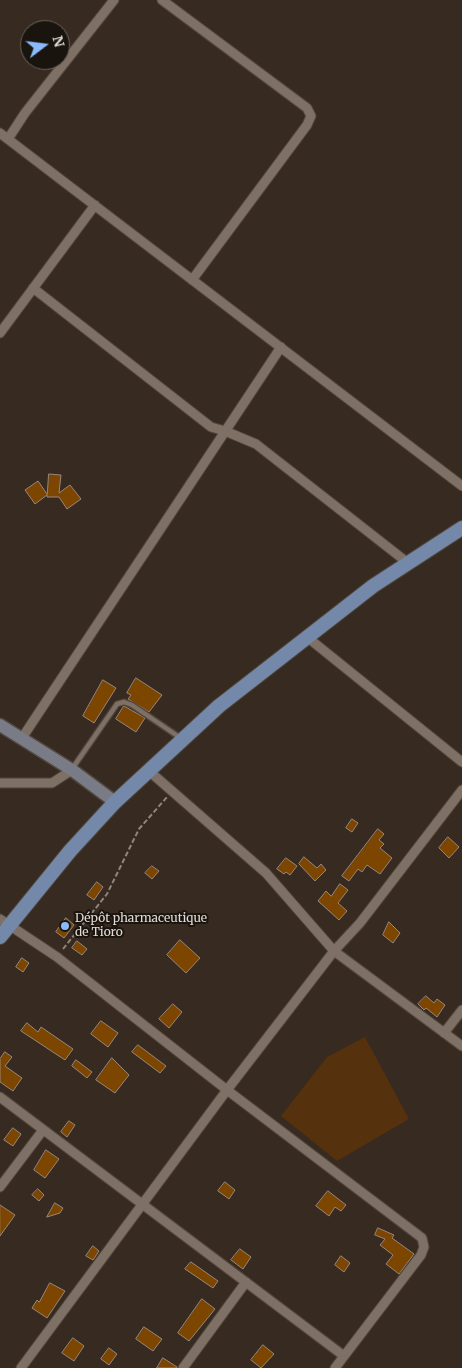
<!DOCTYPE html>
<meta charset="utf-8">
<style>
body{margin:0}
#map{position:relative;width:462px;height:1368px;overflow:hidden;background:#372a20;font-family:Merriweather,serif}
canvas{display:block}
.north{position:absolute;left:20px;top:20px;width:50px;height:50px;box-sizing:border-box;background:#1a140f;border:1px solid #6a635d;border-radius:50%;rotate:75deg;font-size:14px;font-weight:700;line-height:20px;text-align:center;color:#e2dad3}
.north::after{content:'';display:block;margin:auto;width:18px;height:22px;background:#8bbafc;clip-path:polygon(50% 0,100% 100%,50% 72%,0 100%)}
</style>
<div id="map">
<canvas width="462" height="1368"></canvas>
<div class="north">N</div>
</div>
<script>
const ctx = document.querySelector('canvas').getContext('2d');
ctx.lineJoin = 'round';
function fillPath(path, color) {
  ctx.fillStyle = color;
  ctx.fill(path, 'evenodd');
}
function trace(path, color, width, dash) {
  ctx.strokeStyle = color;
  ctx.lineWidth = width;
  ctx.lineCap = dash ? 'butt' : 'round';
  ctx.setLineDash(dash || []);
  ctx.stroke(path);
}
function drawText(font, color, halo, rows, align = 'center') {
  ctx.font = font + ' Merriweather,serif';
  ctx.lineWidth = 4;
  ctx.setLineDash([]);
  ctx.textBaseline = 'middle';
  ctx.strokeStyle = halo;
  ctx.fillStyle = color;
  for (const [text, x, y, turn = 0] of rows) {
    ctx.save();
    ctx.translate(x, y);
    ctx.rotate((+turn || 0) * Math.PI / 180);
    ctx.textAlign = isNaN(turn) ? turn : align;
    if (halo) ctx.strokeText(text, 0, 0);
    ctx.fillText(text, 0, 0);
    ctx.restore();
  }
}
fillPath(new Path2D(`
 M365,1037L409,1119L337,1161L281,1116L327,1057Z`), '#55310d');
const building = new Path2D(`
 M49,474L61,475L59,493L70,485L81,499L67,509L59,497H47V495L35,504L25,490L38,481L47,494Z
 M136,678L162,695L149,712L128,699L131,695L127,693Z
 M103,680L116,688L94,723L83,716Z
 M124,706L145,718L136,732L116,719Z
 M352,819L358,823L352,832L346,828Z
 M378,829L384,834L379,840L384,844L380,848L392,858L380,874L367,865L362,872L358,869L349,881L342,876Z
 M448,837L459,847L449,858L439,848Z
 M304,857L317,868L321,864L326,870L315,881L299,864Z
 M286,858L297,866L290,875L286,872L284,874L277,869Z
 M152,866L159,871L152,879L145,873Z
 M97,882L103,887L94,900L87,895Z
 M340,884L348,890L338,903L347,911L339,920L318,901L326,891L331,896Z
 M66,918L74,925L64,938L56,932Z
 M389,922L400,933L393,943L383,935Z
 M180,940L200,958L186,973L167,955Z
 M77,941L87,949L82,955L72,948Z
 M22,958L29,963L23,972L16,967Z
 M426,996L434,1003L437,999L445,1005L437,1017L426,1008L424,1010L418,1004Z
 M173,1004L182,1012L169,1028L159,1019Z
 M101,1021L118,1033L108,1047L91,1034Z
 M27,1023L38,1032L41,1027L73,1049L65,1060L21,1031Z
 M138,1045L166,1066L160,1073L132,1052Z
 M5,1052L12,1057L5,1066L22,1078L13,1091L0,1082V1059Z
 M112,1058L129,1075L115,1093L96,1080Z
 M76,1060L92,1072L87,1078L72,1066Z
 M69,1121L75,1125L67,1137L61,1132Z
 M13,1128L21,1134L13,1146L4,1140Z
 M46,1150L59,1159L45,1178L34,1170Z
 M225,1182L235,1190L229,1199L218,1191Z
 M38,1189L44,1195L39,1201L32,1195Z
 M328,1191L346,1205L341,1211L335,1207L329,1216L316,1206Z
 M55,1203L63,1208L60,1213L47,1217Z
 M0,1205L15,1215L0,1236Z
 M378,1228L394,1235L392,1238L414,1254L399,1274L386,1264L393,1255L380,1245L385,1239L375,1235Z
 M93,1246L99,1251L93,1260L86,1256Z
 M240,1249L251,1257L243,1269L231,1260Z
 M341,1256L350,1263L344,1272L335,1265Z
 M191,1262L218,1281L213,1288L185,1269Z
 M50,1283L65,1291L47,1318L32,1308L37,1300L39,1302Z
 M202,1299L215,1309L189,1341L178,1333Z
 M144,1327L162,1339L153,1351L136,1339Z
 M73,1338L84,1346L74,1361L62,1353Z
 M263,1345L274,1354L261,1368L251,1360Z
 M109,1348L117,1354L109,1365L101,1359Z
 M163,1358L177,1367V1368H157Z`);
fillPath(building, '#7d4600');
trace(building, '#97877b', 1);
const lane = new Path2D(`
 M72,769L117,704L124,702L132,705L182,739`);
const street = new Path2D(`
 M162,0L307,108L311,116L307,125L192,280
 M0,133L462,486
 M8,139L25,113L114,0
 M33,288L211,427L225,431L256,444L408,563
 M0,333L95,205
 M307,637L462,762
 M22,738L281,347
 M149,771L266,873L334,951L462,1046
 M0,783H52L72,770
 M0,919L57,957L227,1090L422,1238L424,1247L421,1255L335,1368
 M444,1033L462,1010
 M0,1097L344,1356
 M0,1187L43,1130
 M21,1368L227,1090L334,951L360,923L462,790
 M183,1368L246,1282`);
const secondary = new Path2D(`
 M0,725L72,770L115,802`);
const primary = new Path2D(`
 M0,937L70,851L115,802L219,706L373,586L462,528`);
trace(lane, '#51473e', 7);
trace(street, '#51473e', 11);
trace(secondary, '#51473e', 15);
trace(primary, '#51473e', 16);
trace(new Path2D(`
 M63,949L107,894L139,829L167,797`), '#90857d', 2, [5, 2.5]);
trace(lane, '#7e7064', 4.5);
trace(street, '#7e7064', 9);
trace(secondary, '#797c86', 12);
trace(primary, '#7489a9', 14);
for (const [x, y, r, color] of [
 [65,926,5,"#8bbafc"]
]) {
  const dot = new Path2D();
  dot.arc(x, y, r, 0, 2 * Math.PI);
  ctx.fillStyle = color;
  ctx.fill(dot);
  trace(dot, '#1a140f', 2);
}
drawText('12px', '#e2dad3', '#1a140f', [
 ["Dépôt pharmaceutique",75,919],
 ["de Tioro",75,933]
], 'left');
</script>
